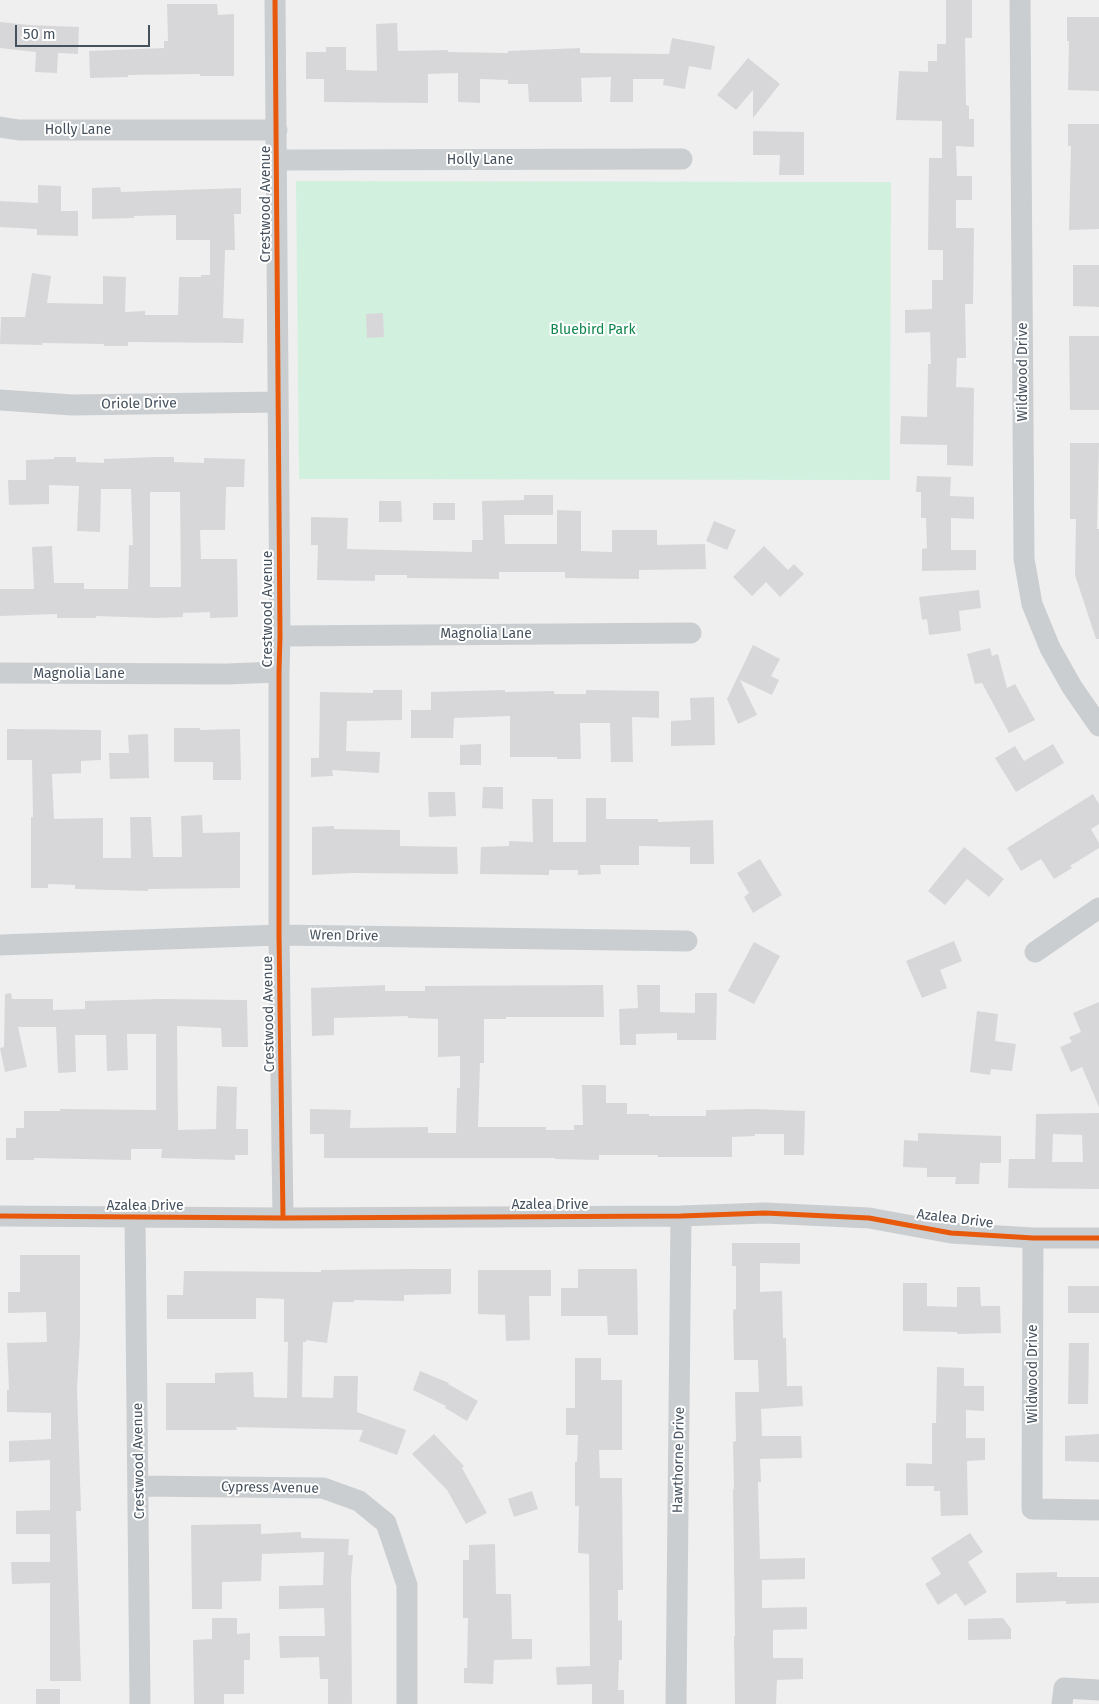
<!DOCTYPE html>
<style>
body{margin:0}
#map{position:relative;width:1099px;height:1704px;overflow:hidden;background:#f0efef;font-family:"Fira Sans",sans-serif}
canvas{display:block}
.scale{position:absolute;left:15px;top:25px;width:135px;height:22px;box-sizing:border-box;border:2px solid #45515d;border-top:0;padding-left:6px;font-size:15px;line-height:18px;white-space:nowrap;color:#45515d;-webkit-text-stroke:4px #fff;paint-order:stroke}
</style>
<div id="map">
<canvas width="1099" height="1704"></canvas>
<div class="scale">50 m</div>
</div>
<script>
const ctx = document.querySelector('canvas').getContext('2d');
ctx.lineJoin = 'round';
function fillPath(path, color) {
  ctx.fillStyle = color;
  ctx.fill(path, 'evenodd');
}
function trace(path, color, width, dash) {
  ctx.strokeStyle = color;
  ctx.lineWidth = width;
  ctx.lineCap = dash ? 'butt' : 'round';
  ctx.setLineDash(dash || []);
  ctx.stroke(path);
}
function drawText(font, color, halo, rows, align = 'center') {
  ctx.font = font + ' "Fira Sans",sans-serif';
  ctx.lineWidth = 4;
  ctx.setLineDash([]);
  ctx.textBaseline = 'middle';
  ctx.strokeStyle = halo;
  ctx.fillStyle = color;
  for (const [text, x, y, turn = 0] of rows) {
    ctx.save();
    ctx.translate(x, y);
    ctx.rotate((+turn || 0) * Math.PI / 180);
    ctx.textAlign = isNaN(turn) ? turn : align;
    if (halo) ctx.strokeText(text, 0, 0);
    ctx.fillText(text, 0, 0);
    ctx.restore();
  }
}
fillPath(new Path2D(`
 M296,181L891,182L890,480L299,479Z`), '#d1f1de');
fillPath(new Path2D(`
 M946,0H972V38H965L966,105L969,106V119H974V147L956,146L957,176H972V200H956V228H974L973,304H965L966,358H957L956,387L974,388L973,466L947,465V445L900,444L901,416L927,417L928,364H931L930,332L905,333V310L932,309V280H943V250H928L929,158H942V121L896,120L899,71L928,72V61H937V44H946Z
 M167,4H217L218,15L234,14V76H200V74L128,75V77L90,78L89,51L164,48V41H168Z
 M1067,17H1099V91L1068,90L1069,41H1067Z
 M0,22L29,25L79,27L78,54L58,53L57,73L35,72L36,52L0,48Z
 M397,23L398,51L448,50V52L508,53V51L580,48V53L669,54L672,38L715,46L711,70L689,66L685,89L663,85L664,79H633V102H610L611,77L581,78L582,102H529L528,84H508V80L480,79V103L458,102V73L428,74V103L324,102V79H306V52H326V47H346V70L377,71L376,24Z
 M748,58L780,84L753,118V90L736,110L717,95Z
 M1068,124H1099V229L1069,230L1071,146H1068Z
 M753,131L804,132V175H779L780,155H753Z
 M38,185L61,186V211H78V236L37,235V229L0,227V201L38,203Z
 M120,187L121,192L241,188V214H234L235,250H225L223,318L244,319L243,343L128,342V346H104V344L42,343V345L0,344L1,317H25L32,273L51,276L47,303L103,304V276L126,277L125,312L145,311V315H178L179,277H201V275H210V240H176V215L134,216V218L92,219V188Z
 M1073,265H1099V307L1073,306Z
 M383,313L384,337L367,338L366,314Z
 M1069,336H1099V410H1070Z
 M1070,443H1099L1097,529H1099V639H1096L1075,575L1076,519H1070Z
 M54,457H76V462L104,463V459L156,457H174V462L204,463V458L245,459L244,487H226L225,530H200L201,559H237L238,617L210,618V612L183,613V617L155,618L96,616V618H57V614L0,616V589H34L32,547L52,546L54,583H84V589H128L129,545H133L131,489H101L100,532L77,531L79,486L49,485V504L9,505L8,480H26V460L54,459ZM150,492H180L181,587H150Z
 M917,476L951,477L950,496L974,497V519L951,518V550H976V570L922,571V549L927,548L926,518H921V492H916Z
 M524,495H553V515H504L505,544H557V510L581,511V551L612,552V530H657V545L705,544L706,569L639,570V579L565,578V572H499V579L407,578V575H375V581L317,580L318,545H311V517L348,518L347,549L472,552V540H483L482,501L524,500Z
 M379,501H401L402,522H379Z
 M433,503H455V520H433Z
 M714,521L736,530L727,550L706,541Z
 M764,546L788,570L794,564L804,574L780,597L766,582L752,596L733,577Z
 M979,590L981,608L959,611L961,631L929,635L927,619L922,620L919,597Z
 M753,645L780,659L771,676L779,680L772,695L740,680L757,715L738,724L727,699Z
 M990,648L992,656L998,654L1007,688L1015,684L1035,720L1009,733L982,683L975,684L967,654Z
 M373,690H402V720L347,721L346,751L380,752L379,773L332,770L333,776L311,777V758H319L320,692L373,693Z
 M505,690V692L554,691V694H586V690L659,691V718L632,717L633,762H611L610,723H580L581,759H557V757H510V716L454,718L453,738H411V710H431V692Z
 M714,697L715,745L671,746V721L691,720L690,698Z
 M174,728H200V730L240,729L241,780H213V762H174Z
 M7,729L101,730V760L81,761V773L52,774L54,819L103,818V858H131L130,817H151L153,857H182L181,816L202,815L203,833L240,832V888L148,889V891L75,889V885L48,884V888H31V817H33L32,760H7Z
 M148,734L149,778L110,779L109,753H129L128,735Z
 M481,744V765H460V745Z
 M1053,744L1064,763L1016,792L995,758L1015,746L1024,761Z
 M483,787H503V809L482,808Z
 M428,792H455L456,816L429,817Z
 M1093,794L1099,804V824L1091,829L1099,843V848L1070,866L1072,868L1054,879L1041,859L1021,871L1007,848Z
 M586,798H606V819H658V822L713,820L714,864H690V847L639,846V865H600L601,874L578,875V870H549V875L480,874L481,847L509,846V841L533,842L532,799H553V842H586Z
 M334,826V829L400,830V846L457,847L458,874L352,873L312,875V827Z
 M964,847L1004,879L989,897L967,879L945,905L928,891Z
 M760,859L782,895L753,913L744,897L749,893L737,873Z
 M954,941L962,961L940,970L947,988L922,998L906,961Z
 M754,942L780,956L754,1004L728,991Z
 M385,985V991H425V986L603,985L604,1017H506V1019H484V1063H480L478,1127H546V1130H574V1125H583L582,1085H606V1103H627V1114H649V1116H706V1110L754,1109L805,1111L804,1155H784V1134H755V1136L732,1137V1157H658V1155H599V1160L555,1159V1158H324V1134H310V1109L351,1110L350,1128L428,1127V1133H456L457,1088H460V1056L438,1057V1019L408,1018V1016L334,1018V1035L312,1036L311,988Z
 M637,985H660V1012L695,1013V993H717L716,1040H677V1033L636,1034V1045H620L619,1009L638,1008Z
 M11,993L12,999H53V1010L85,1009V1001L161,999L247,1000L248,1047H222L221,1028L177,1026L178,1130L216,1129L217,1086L237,1087L236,1129H248V1155H235V1160L161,1158L162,1149H131V1160L34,1158V1160H6V1138H16V1128H24V1111H60V1109L156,1110V1034H127L128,1070L107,1071L106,1035H75L76,1072L58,1073L56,1027H18L27,1067L5,1072L0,1048L4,1047L5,994Z
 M1099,1002V1107L1082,1067L1071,1072L1060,1047L1072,1042L1069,1037L1081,1032L1073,1013Z
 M977,1011L998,1014L995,1041L1016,1044L1012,1071L991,1069L990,1075L970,1072Z
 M1099,1113V1189L1008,1188L1009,1159H1035L1036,1114ZM1053,1134L1082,1135L1083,1162H1052Z
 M918,1133L1001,1136V1163H980L979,1184H955L956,1177H927V1168L903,1167L904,1140L918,1141Z
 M732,1243H800V1264L760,1263V1292L782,1291L783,1338H786L787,1386H802L803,1406L761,1409L762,1436H801L802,1458L760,1459L761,1482H758L760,1559L805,1558V1579L762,1580V1608L807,1607V1629L773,1630V1658H803V1679L777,1680L776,1704H735L734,1636H735L733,1489H734L733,1442L736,1441L735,1392H759L758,1360H734L733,1310L736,1309V1266H732Z
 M20,1255H80V1336L77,1389L81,1511H76L81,1681H50V1583L12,1584L11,1562H50V1534H16V1511L50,1510V1460L9,1462V1441L51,1439V1413L7,1412V1390H9L7,1343L47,1342L46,1312L8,1313V1292H20Z
 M411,1269H451V1294L404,1295V1301L354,1300V1302H333L327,1343L306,1340V1342H303L302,1397L333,1398L334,1376H358L357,1412L406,1430L397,1455L359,1441L363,1430L236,1427L237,1430H166V1383H215V1373L253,1372L254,1397L287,1398L288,1342H284V1299L256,1298V1319H167V1295H183L184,1271L321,1272V1270Z
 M578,1269H637L638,1335H608L607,1316H561V1288H578Z
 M478,1270H551V1296H529L530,1340L506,1341L505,1315L478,1314Z
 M903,1283H927V1306L957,1307V1287H980L981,1306H1000L1001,1333L957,1334V1332L903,1331Z
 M1068,1286H1099V1313H1068Z
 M1069,1343H1089L1088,1404H1068Z
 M575,1358H601V1380H622V1450H599L600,1478H622L623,1590H618V1621L622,1620V1660H619L618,1690H624V1704H592V1684L557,1685L556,1667L590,1666L589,1554L578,1553L579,1506H575V1462H577L578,1435H566V1408H575Z
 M937,1367L964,1368V1386H984V1411L966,1410V1438H985V1460L967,1461L968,1515L941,1516L940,1491H934V1486H906V1463L932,1464V1423H936Z
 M420,1371L449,1383L448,1384L478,1401L467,1421L445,1408L446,1406L413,1390Z
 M434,1434L464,1466L462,1468L487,1513L466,1524L447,1490L412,1454Z
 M1099,1434V1462L1065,1461V1436Z
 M532,1491L538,1509L514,1517L508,1499Z
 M261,1524V1534L301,1532V1538L349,1539L348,1555H353L351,1579L352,1704H328V1679H320L319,1657L280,1658L279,1636H325L324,1608L279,1609V1586L323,1585L324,1552L262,1554L261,1581L222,1582V1609H192L191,1525Z
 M970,1533L983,1552L968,1562L987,1592L965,1606L956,1593L938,1605L925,1584L941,1574L931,1558Z
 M495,1544L496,1594H511L512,1639H532V1659L494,1660L493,1684L464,1683V1668H467L468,1618H463V1560H469V1545Z
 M1057,1572V1577H1099V1603L1066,1604V1601L1016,1603V1573Z
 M212,1618H237V1634L250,1633V1660H244V1694H224V1704H194L193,1640L212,1639Z
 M1003,1618L1011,1629V1639L968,1640V1619Z
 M36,1689H60V1704H36Z`), '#d7d7d9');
trace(new Path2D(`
 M275,0L280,636L279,672V935L283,1218
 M1020,0L1024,559L1032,604L1050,648L1072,687L1099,726
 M0,127L19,130H277
 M277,160L682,159
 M0,400L72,405L278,402
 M280,636L691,633
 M0,673L226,674L279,672
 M0,945L279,935L687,941
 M1035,952L1099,908
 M0,1216L283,1218L681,1216L765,1213L869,1218L951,1233L1033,1238H1099
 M135,1218L140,1704
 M1033,1238L1032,1509L1099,1510
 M139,1486L323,1488L359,1501L386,1523L407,1585V1704
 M676,1704L681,1216
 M1062,1704L1064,1688L1099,1690`), '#cbced0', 21);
trace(new Path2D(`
 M275,0L280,636L279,672V935L283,1218
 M0,1216L283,1218L681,1216L765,1213L869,1218L951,1233L1033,1238H1099`), '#e8590c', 5);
drawText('14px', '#45515d', '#fff', [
 ["Holly Lane",78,130],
 ["Holly Lane",480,160],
 ["Crestwood Avenue",266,204,-90],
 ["Wildwood Drive",1023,372,-90],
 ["Oriole Drive",139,404,-1],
 ["Crestwood Avenue",268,609,-90],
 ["Magnolia Lane",486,634],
 ["Magnolia Lane",79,674],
 ["Wren Drive",344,936,1],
 ["Crestwood Avenue",269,1014,-91],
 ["Azalea Drive",550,1205],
 ["Azalea Drive",145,1206],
 ["Azalea Drive",955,1219,7],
 ["Wildwood Drive",1033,1374,-90],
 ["Hawthorne Drive",679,1460,-89],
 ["Crestwood Avenue",139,1461,-91],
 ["Cypress Avenue",270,1488,1]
]);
drawText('14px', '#0f864d', '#fff', [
 ["Bluebird Park",593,330]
]);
</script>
